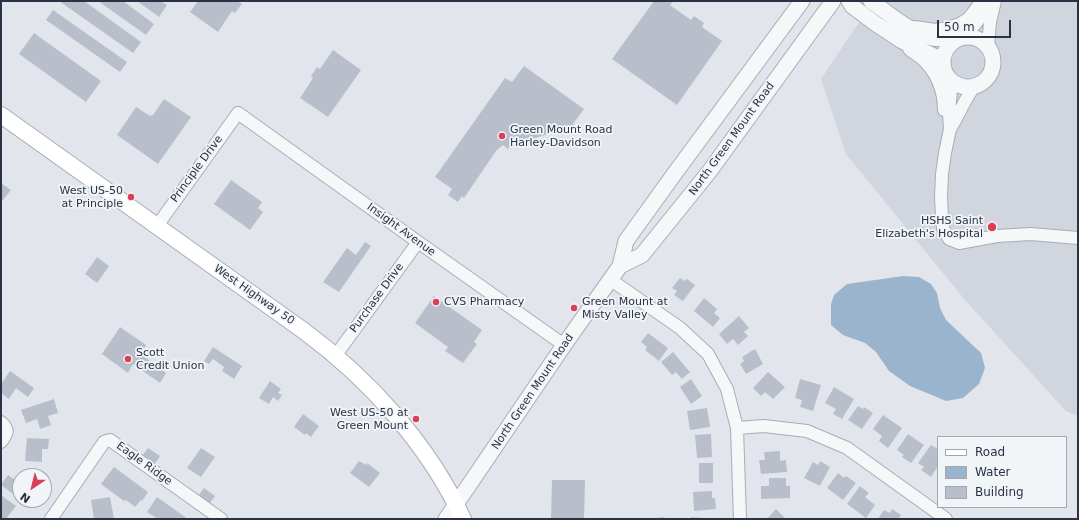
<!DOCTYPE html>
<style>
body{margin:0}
#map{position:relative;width:1079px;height:520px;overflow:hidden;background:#e2e6ec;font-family:"DejaVu Sans",sans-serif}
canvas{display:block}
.frame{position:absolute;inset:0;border:2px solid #293345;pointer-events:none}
.legend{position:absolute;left:937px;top:436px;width:130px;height:72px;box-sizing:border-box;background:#f2f5f8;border:1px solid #a2a7b0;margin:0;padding:5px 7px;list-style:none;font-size:12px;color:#293345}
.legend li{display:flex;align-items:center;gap:8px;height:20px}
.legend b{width:20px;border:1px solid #a2a7b0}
.north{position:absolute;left:12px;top:468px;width:40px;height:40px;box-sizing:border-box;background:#f2f5f8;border:1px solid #a2a7b0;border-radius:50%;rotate:215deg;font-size:11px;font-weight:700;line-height:16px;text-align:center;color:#293345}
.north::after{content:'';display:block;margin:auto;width:14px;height:18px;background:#d93f57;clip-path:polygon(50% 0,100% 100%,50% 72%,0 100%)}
.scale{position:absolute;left:937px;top:20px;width:74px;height:18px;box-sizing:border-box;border:2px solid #293345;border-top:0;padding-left:5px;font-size:12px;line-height:14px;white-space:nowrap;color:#293345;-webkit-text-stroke:3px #f2f5f8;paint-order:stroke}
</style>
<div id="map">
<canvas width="1079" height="520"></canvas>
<div class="frame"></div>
<ul class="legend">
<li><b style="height:5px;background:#fff"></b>Road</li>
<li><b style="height:11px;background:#9bb4ce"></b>Water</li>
<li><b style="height:11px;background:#b9bfca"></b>Building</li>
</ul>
<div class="north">N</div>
<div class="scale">50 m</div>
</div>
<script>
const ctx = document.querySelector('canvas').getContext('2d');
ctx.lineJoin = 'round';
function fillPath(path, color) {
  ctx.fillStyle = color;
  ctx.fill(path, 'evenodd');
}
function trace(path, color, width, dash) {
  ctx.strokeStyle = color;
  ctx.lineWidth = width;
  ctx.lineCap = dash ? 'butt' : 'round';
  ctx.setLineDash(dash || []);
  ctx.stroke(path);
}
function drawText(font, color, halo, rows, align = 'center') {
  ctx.font = font + ' "DejaVu Sans",sans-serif';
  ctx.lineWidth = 3.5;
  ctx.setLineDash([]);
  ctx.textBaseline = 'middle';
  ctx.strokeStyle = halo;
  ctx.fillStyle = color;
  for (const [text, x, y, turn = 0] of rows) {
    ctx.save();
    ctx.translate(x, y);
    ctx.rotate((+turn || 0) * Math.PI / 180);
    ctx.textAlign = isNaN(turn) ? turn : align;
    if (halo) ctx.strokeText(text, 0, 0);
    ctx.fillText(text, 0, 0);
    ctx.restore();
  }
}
fillPath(new Path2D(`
 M873,1H1078V416L1066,411L965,300L846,154L821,79Z`), '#d0d5de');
fillPath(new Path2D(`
 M903,276L919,277L931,284L937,293L940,308L946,320L981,353L985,368L979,384L963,398L946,401L910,386L889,371L876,352L865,343L843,335L831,325V304L834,295L847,284Z`), '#9bb4ce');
fillPath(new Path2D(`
 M59,1H84L141,42L133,53Z
 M98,1H123L154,24L146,35Z
 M137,1H161L167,5L159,17Z
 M198,1H240L239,2L242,4L235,13L232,11L218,32L190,12Z
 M654,1H673L670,5L691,20L694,16L704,23L702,27L722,41L677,105L612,59Z
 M53,10L127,62L120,72L46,20Z
 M34,33L101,81L86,102L19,54Z
 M333,50L361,70L328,117L300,98L313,78L311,76L317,67L320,69Z
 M524,66L584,109L573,124L575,126L565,128L509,147L508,149L503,145L496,151L464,198L462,196L458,202L448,195L452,189L435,177L505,78L512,82Z
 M164,99L191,117L158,164L117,135L136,107L150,116L153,115Z
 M231,180L262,202L258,208L263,212L250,230L214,204Z
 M1,183L11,190L3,200L1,199Z
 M365,242L371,246L339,292L323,282L347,248L356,255Z
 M97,257L109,266L97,283L85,274Z
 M680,278L685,281L687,279L695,285L683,301L674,295L677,291L672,288Z
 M434,296L482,330L474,342L477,344L463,363L445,351L448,347L415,323Z
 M704,298L717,309L714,313L720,318L713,327L694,311Z
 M739,316L749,328L744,332L748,336L738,345L733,339L727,344L719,334Z
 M120,327L146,345L141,354L166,373L160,383L133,364L128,373L102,354Z
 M648,333L668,348L659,361L645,350L647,347L641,342Z
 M213,347L242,366L234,379L222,371L224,367L213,359L209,364L204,361Z
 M755,349L763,364L746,374L740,364L744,361L742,357Z
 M673,352L690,372L682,379L676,372L672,375L661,362Z
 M10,371L34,388L28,397L16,388L9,399L1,393V384Z
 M768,372L785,387L773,399L765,392L761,396L753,388Z
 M691,379L702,396L691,404L680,387Z
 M800,379L821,385L813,411L800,407L802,400L795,398Z
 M270,381L281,389L278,393L282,395L278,401L273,397L269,404L259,398Z
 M834,387L854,399L842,419L833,414L836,409L825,403Z
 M54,399L58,413L48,416L51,425L40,429L37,419L26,423L21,410Z
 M858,406L863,409L864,407L873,413L862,429L848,420Z
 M707,408L710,427L690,430L687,411Z
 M303,414L319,426L311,437L306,433L305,435L294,427Z
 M883,415L902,428L888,448L879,441L882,436L873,429Z
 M711,434L712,457L697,458L695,435Z
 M908,434L924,445L911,463L902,457L904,455L897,450Z
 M27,438L49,439L48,449H42V462L25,461Z
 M931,445L938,449V466L931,477L921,470L924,467L918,463Z
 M148,448L160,456L154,465L142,456Z
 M201,448L215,457L201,477L187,468Z
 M780,451V461L786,460L787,472L761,474L759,460H765L764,452Z
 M359,461L366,465L367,463L380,473L369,487L350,473Z
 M820,461L830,467L820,486L804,478L813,462L818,465Z
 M699,463H713V483H699Z
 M114,467L148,492L142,501L141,500L135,507L126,500L124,501L101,484Z
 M21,472L27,476H20V499L1,485L8,475L15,480Z
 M838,473L844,478L846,476L856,483L843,500L827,488Z
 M769,478H786V486H790V498L761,499V486H769Z
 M552,480H585L584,519L551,518Z
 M860,486L869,493L865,497L875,505L866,518L847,504Z
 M204,488L215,496L209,504L198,496Z
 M712,491V498H715L716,509L694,511L693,492Z
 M1,495L16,506L6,519H1Z
 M110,497L114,519H94L91,500Z
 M157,497L188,519H158L147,512Z
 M776,509L786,519H767Z
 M892,509L901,515L899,519H878L884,510L890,513Z
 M664,517L665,519H654V518Z
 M691,517L705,518V519H691Z`), '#b9bfca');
const minor = new Path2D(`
 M915,27L935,30L948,28L960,24L969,18L982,1
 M962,38C975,26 981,18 989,2
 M988,47L990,22L995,1
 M909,49C912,52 916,54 920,57C936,70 944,90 944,110
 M948,79L951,89L949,114L950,129L945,153L942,174L941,197L942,217L943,228L949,239L959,243L997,236L1031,234L1078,238
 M950,129C959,115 964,100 974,87
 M157,226L238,113L418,242L564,345
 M611,280L680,328L708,354L727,389L737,428L740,519
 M336,355L418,242
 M1,422C10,430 7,434 1,442
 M737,428L764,426L807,431L847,448L946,519
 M51,519L104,442L110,440L221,519`);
const tertiary = new Path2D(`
 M849,1L852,6L876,24L902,41L934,56L942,63
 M871,1C888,13 911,33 932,38C939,39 948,39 956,40
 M943 62a25 25 0 1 1 50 0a25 25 0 1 1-50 0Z
 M620,266L642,255L709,172L833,1
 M446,519L564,345L620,266L626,241L675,173L802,1`);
const secondary = new Path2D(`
 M1,115L304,331C369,379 429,445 463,519`);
trace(minor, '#a7adb7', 14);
trace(tertiary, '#a7adb7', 17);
trace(secondary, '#a7adb7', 18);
trace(minor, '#f5f7f9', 12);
trace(tertiary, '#f5f7f9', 15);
trace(secondary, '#fff', 16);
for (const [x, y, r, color] of [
 [502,136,4,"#d93f57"],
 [131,197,4,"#d93f57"],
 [992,227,5,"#d93f57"],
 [436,302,4,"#d93f57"],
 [574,308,4,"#d93f57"],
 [128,359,4,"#d93f57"],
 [416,419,4,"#d93f57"]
]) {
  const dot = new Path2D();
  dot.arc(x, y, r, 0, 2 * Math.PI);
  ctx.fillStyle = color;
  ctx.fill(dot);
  trace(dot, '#f2f5f8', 1.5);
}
drawText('11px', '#293345', '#f2f5f8', [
 ["Green Mount Road",510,130],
 ["Harley-Davidson",510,143],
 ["West US-50",123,191,"right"],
 ["at Principle",123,204,"right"],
 ["HSHS Saint",983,221,"right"],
 ["Elizabeth's Hospital",983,234,"right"],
 ["CVS Pharmacy",444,302],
 ["Green Mount at",582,302],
 ["Misty Valley",582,315],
 ["Scott",136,353],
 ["Credit Union",136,366],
 ["West US-50 at",408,413,"right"],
 ["Green Mount",408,426,"right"]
], 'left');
drawText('11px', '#293345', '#f2f5f8', [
 ["North Green Mount Road",732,139,-54],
 ["Principle Drive",197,169,-54],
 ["Insight Avenue",401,230,36],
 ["West Highway 50",254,295,35],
 ["Purchase Drive",377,298,-54],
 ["North Green Mount Road",533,392,-56],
 ["Eagle Ridge",144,464,36]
]);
</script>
